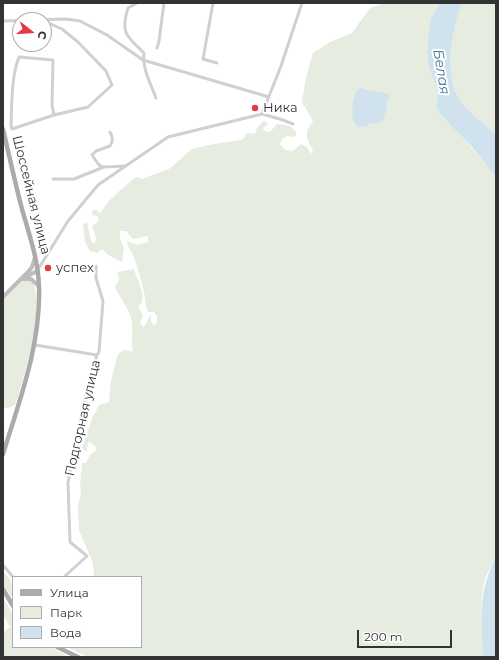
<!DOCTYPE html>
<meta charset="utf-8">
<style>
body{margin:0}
#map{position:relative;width:499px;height:660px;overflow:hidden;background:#fff;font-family:Montserrat,sans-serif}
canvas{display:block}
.frame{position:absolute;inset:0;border:4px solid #333;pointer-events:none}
.legend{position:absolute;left:12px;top:576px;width:130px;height:72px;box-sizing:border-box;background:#fff;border:1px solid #adadad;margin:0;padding:5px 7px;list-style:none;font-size:12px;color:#333}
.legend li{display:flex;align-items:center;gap:8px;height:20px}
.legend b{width:20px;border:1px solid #adadad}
.north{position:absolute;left:12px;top:12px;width:40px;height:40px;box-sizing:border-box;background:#fff;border:1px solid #adadad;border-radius:50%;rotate:107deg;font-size:11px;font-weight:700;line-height:16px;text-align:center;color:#333}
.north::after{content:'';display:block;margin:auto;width:14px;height:18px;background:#e63946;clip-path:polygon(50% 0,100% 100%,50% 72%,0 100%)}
.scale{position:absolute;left:357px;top:630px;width:95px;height:18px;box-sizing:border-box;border:2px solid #333;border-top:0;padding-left:5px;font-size:12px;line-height:14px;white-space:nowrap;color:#333;-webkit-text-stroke:3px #fff;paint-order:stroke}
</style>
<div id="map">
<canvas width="499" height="660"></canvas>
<div class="frame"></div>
<ul class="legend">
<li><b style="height:5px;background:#ababab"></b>Улица</li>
<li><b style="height:11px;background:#e6ecdf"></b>Парк</li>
<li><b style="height:11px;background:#cfe2ee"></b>Вода</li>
</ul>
<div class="north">С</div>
<div class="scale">200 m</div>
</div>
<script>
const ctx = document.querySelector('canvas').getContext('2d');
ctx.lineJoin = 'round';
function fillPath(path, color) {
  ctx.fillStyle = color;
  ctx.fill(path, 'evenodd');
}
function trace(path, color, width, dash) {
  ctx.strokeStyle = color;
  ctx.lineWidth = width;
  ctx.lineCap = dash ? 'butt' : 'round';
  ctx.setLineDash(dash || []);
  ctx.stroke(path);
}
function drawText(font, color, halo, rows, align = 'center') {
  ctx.font = font + ' Montserrat,sans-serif';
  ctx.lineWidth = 4;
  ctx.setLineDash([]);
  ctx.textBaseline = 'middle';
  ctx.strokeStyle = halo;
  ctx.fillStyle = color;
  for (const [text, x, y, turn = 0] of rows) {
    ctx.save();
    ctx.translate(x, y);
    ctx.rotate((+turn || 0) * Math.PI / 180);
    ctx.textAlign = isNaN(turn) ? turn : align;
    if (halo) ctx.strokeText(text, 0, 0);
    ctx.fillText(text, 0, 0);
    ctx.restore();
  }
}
fillPath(new Path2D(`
 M385,3H440L435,11L429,32L428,63L438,94L436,102L444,118L450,123L472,148L496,176V557C493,563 490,568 487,574C478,597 482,632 483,657H88L68,648L65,647H141V577H94L93,563L79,530L78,507L81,492L80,485L82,463H86L91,454L97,450L95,446L89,441L86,452L82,448L92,418L99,405L109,402L111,381L118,354L125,350L133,352C131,342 133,332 132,322C130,310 120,298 115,287L119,280L118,272L134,269C137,280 149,299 138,307L143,315L140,323L144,327L151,314V321L154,326L157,322V316L154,312H148C145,307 146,303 145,297C142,283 138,268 133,255C131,250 127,247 127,241L138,245L148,242V236L133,239L126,231H120V239L124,248L122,262L108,255L102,249L97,253L90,251L85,242L83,225L87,222L91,241L95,244L96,238L92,226L99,220L97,216L92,215V211L96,209L99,213L102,211L107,203L118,192L136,177L142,179L169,169L192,149L214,144L241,140L244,138L247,133L255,134L257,128L263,121L267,122L268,124L263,128L266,132L271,131L277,124L290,126L296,132V135L294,137L287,136L282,139L280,144L285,150L293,151L301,144L307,147L311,154L313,150C306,137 304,133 313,121L302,102L306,77L313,53L330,42L352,33L370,8ZM357,90L389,94L390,96C382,107 377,119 366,127L352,108C354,102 354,96 357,90Z
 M462,3H496V134C484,124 469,113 460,100C443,74 452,30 462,3Z
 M28,279L34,283C35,288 36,293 36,299C38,333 26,367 17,400L15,405L8,408L3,407V300L22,281Z
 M3,571L11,581L13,599L3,584Z
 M3,598L13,614V647H50L69,657H3V633L10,627L3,615Z`), '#e6ecdf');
fillPath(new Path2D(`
 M440,3H462C452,30 443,74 460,100C469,113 484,124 496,134V176C487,167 480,156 472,147C460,134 446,122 436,107L438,94L428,63V40L431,18Z
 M361,88L367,90L389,94L390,96C382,107 391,125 371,123L366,127H358C349,118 352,101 357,90Z
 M496,557V657H483C481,620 478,591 496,557Z`), '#cfe2ee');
trace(new Path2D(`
 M137,3L128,8C120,34 127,36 144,53C142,69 151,84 156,98
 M213,3L203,59L217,63
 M3,21L66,19L80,21L107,35L143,60L269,97
 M44,21L62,29L78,42L106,71L112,85L88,107L54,115L12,129L11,125C12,103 11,78 19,57L53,60L52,105L54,115
 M157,48L159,41L164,3
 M262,114L281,66L302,3
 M103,167L99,165L92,155L96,151L110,146C113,142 113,137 110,132
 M53,179H74L104,167L125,166
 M37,271L68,221L98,185L168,137L262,114L283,120L293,124
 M35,345L97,355
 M3,565L13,577
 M64,577L87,556L70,542L68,483L75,442L88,386L97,355L99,352L103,301L96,278V266`), '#d0d0d0', 3);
trace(new Path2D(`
 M24,278L37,271
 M23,279H31L39,286
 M3,297L29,271L32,267L35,257`), '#bdbdbd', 4);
trace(new Path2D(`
 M3,129C9,155 15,182 22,209C29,234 38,259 39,286C41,344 20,399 3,454
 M3,589L13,606
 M57,647L78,657`), '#ababab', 4.5);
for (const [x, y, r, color] of [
 [255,108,4,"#e63946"],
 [48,268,4,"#e63946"]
]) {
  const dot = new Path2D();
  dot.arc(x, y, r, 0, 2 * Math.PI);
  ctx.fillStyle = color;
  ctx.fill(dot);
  trace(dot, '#fff', 1.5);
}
drawText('13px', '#333', '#fff', [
 ["Ника",263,108],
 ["успех",56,268]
], 'left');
drawText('13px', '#333', '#fff', [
 ["Шоссейная улица",31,195,76],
 ["Подгорная улица",83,418,-77]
]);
drawText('italic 14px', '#3f7597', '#fff', [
 ["Белая",441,72,81]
]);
</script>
